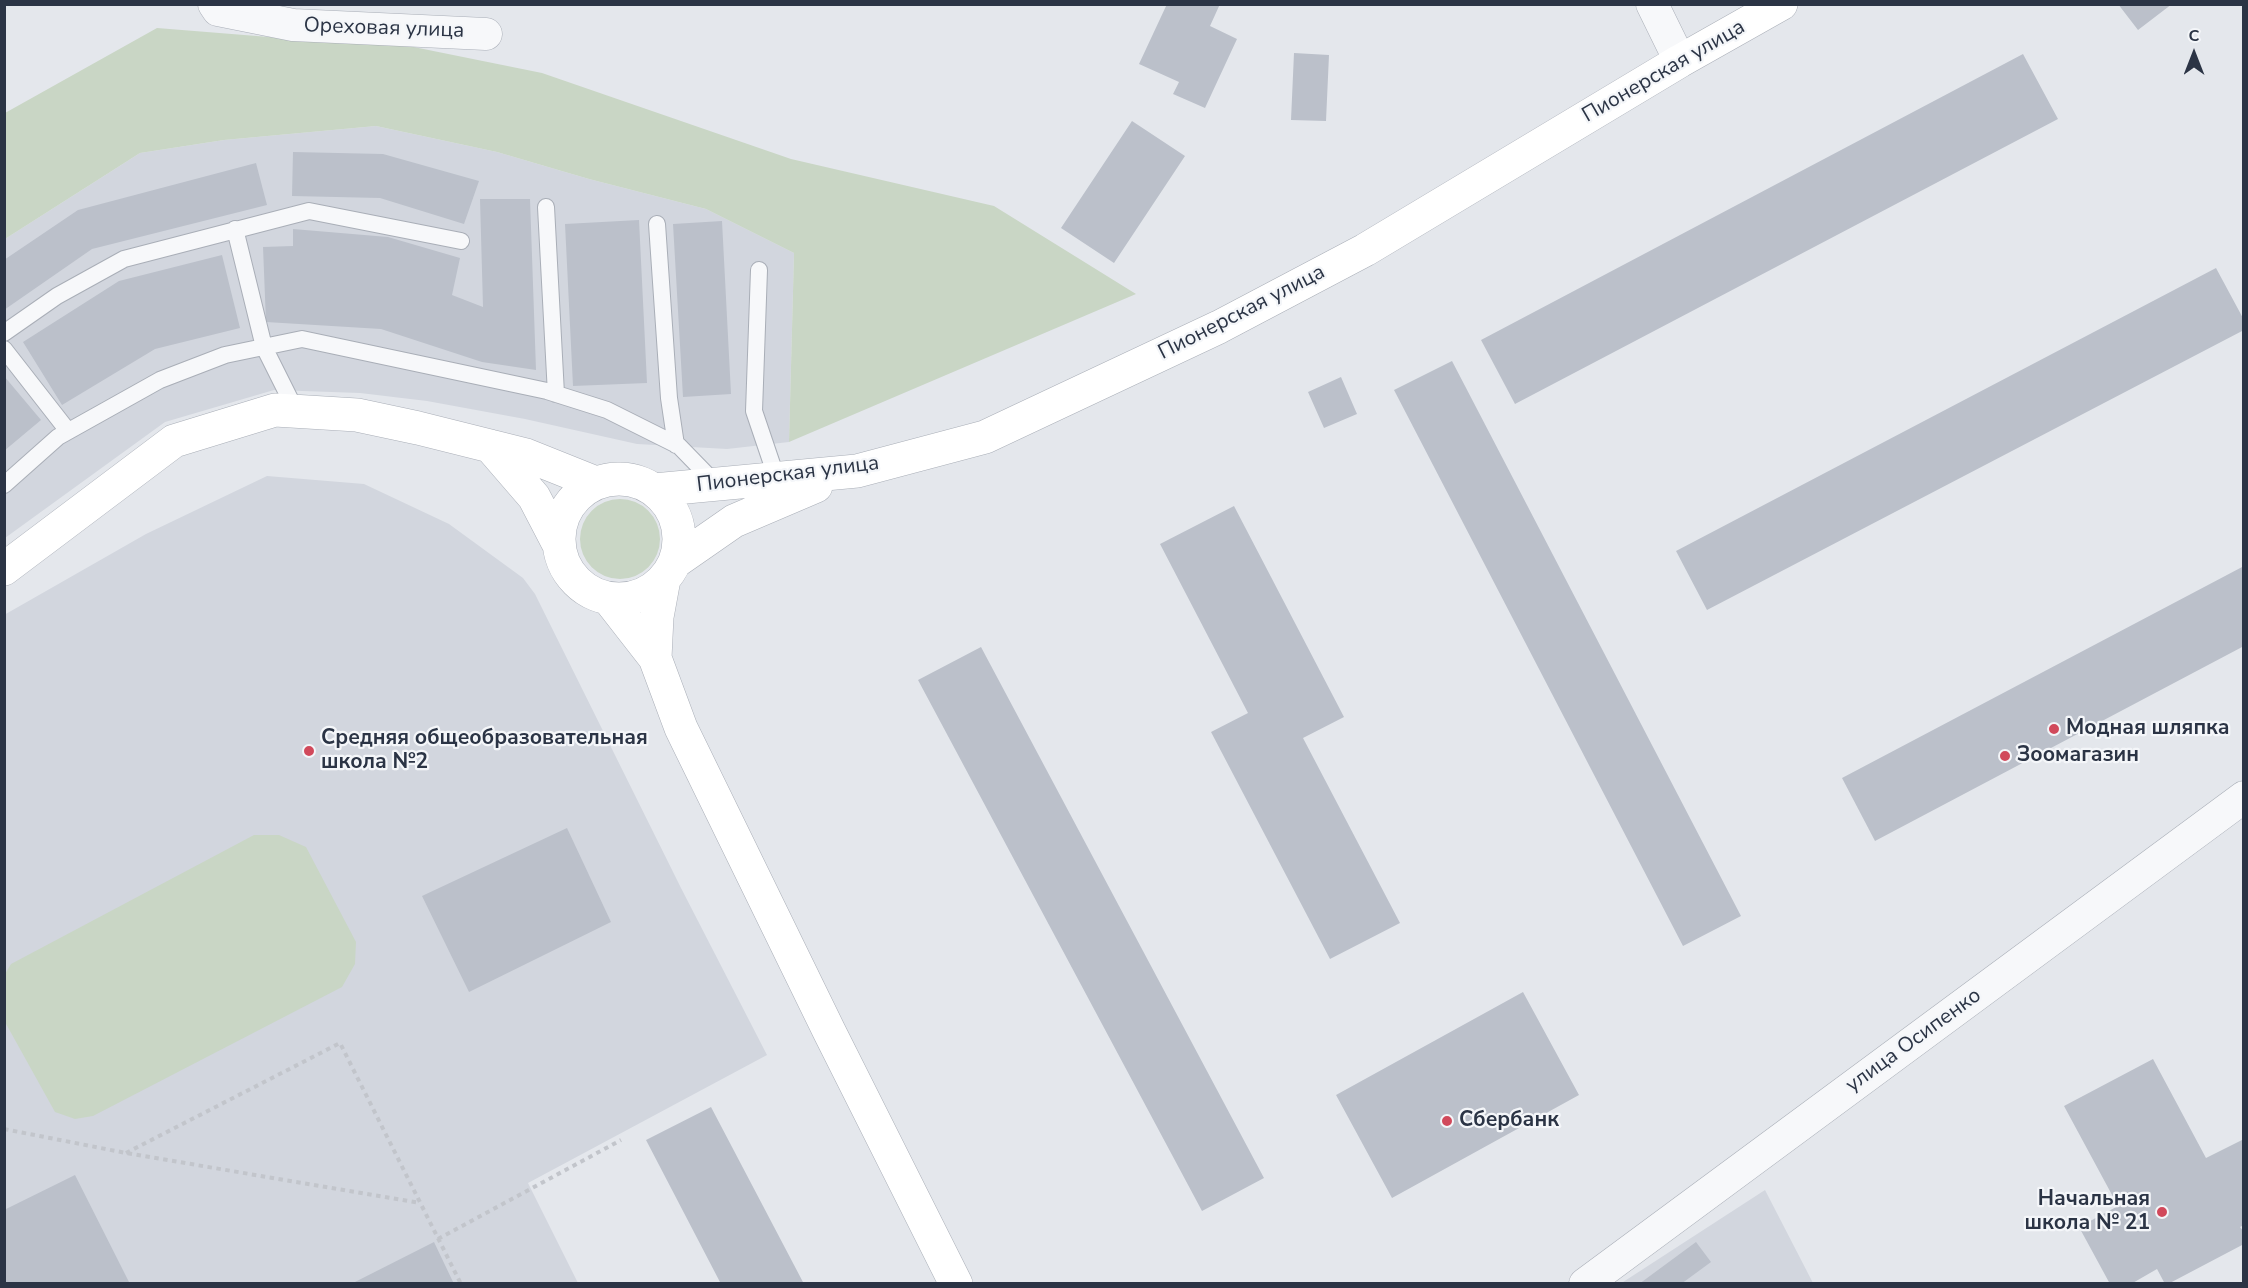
<!DOCTYPE html>
<meta charset="utf-8">
<style>
body{margin:0}
#map{position:relative;width:2248px;height:1288px;overflow:hidden;background:#e4e7ec;font-family:"Nunito Sans",sans-serif}
canvas{display:block}
.frame{position:absolute;inset:0;border:6px solid #2b3445;pointer-events:none}
.north{position:absolute;left:2164px;top:24px;width:60px;height:60px;-webkit-text-stroke:4px #f4f6f9;paint-order:stroke;rotate:0deg;font-size:16px;font-weight:700;line-height:24px;text-align:center;color:#2b3445}
.north::after{content:'';display:block;margin:auto;width:21px;height:27px;background:#2b3445;clip-path:polygon(50% 0,100% 100%,50% 72%,0 100%)}
</style>
<div id="map">
<canvas width="2248" height="1288"></canvas>
<div class="frame"></div>
<div class="north">С</div>
</div>
<script>
const ctx = document.querySelector('canvas').getContext('2d');
ctx.lineJoin = 'round';
function fillPath(path, color) {
  ctx.fillStyle = color;
  ctx.fill(path, 'evenodd');
}
function trace(path, color, width, dash) {
  ctx.strokeStyle = color;
  ctx.lineWidth = width;
  ctx.lineCap = dash ? 'butt' : 'round';
  ctx.setLineDash(dash || []);
  ctx.stroke(path);
}
function drawText(font, color, halo, rows, align = 'center') {
  ctx.font = font + ' "Nunito Sans",sans-serif';
  ctx.lineWidth = 4.5;
  ctx.setLineDash([]);
  ctx.textBaseline = 'middle';
  ctx.strokeStyle = halo;
  ctx.fillStyle = color;
  for (const [text, x, y, turn = 0] of rows) {
    ctx.save();
    ctx.translate(x, y);
    ctx.rotate((+turn || 0) * Math.PI / 180);
    ctx.textAlign = isNaN(turn) ? turn : align;
    if (halo) ctx.strokeText(text, 0, 0);
    ctx.fillText(text, 0, 0);
    ctx.restore();
  }
}
fillPath(new Path2D(`
 M376,126L497,152L589,179L706,209L794,253L789,442L727,449L637,444L525,419L427,401L360,393L274,390L165,422L5,538V239L140,153L224,140Z
 M267,476L364,484L449,524L523,578L535,594L681,888L767,1055L528,1183L578,1283H5L4,615L146,534Z
 M1765,1190L1813,1283L1620,1284Z`), '#d2d6de');
fillPath(new Path2D(`
 M157,28L269,37L384,41L542,73L791,159L994,206L1136,294L789,442L794,253L706,209L589,179L497,152L376,126L224,140L140,153L5,239V113Z
 M580 539a40 40 0 1 1 80 0a40 40 0 1 1-80 0Z
 M254,835H279L306,847L356,942L355,964L342,987L93,1116L75,1119L55,1112L5,1022V974L11,964Z`), '#c9d6c5');
fillPath(new Path2D(`
 M1167,4H1220L1210,26L1237,39L1205,108L1173,94L1179,82L1139,64Z
 M2118,4H2172L2138,30Z
 M1294,53L1329,55L1326,121L1291,120Z
 M2023,54L2058,119L1515,404L1481,340Z
 M1132,121L1185,156L1114,263L1061,228Z
 M293,152L383,154L479,181L464,224L380,198L292,196Z
 M256,163L267,205L92,249L4,310V260L78,210Z
 M480,199H530L536,370L482,362L381,329L266,322L263,247L293,246V229L388,237L460,258L452,295L483,307Z
 M639,220L647,383L573,386L565,224Z
 M722,221L731,394L683,397L673,224Z
 M222,255L240,328L155,349L62,405L23,342L119,281Z
 M2216,268L2244,320V330L1707,610L1676,551Z
 M1452,361L1741,916L1683,946L1394,390Z
 M4,376L41,420L4,451Z
 M1341,377L1357,414L1324,428L1308,392Z
 M1234,506L1344,717L1303,738L1400,923L1330,959L1211,732L1248,713L1160,544Z
 M2244,566V646L1875,841L1842,778Z
 M981,647L1264,1178L1202,1211L918,680Z
 M567,828L611,922L469,992L422,896Z
 M1523,992L1579,1095L1392,1198L1336,1095Z
 M2153,1059L2206,1158L2244,1139V1225L2240,1227L2244,1232V1244L2168,1284H2165L2157,1269L2131,1284H2110L2079,1227L2118,1206L2064,1106Z
 M711,1107L804,1284H721L646,1140Z
 M75,1175L130,1284H4V1210Z
 M434,1242L454,1284H351Z
 M1696,1242L1711,1262L1681,1284H1639Z`), '#bbc0ca');
const lane = new Path2D(`
 M546,207L556,394
 M657,224L669,398L676,445
 M235,229L264,347L296,411
 M759,270L754,411L777,479
 M4,333L57,296L124,259L309,211L461,241
 M4,349L68,431
 M4,485L58,437L160,380L225,355L302,339L547,391L607,410L679,446L716,484`);
const street = new Path2D(`
 M214,4L218,10L293,25L486,34
 M1652,4L1680,61
 M1585,1284L2244,797`);
const secondary = new Path2D(`
 M490,446L534,497L559,545
 M559 539a60 60 0 1 1 120 0a60 60 0 1 1-120 0Z
 M654,490L857,471L985,437L1219,327L1365,250L1680,61L1781,4
 M675,562L734,521L816,486
 M4,569L174,441L275,410L357,415L418,428L526,455L596,483
 M609,599L655,658L681,728L829,1031L956,1284
 M655,658L657,617L664,579`);
trace(lane, '#a9aeb7', 18);
trace(street, '#a9aeb7', 33);
trace(secondary, '#a9aeb7', 34);
trace(new Path2D(`
 M4,1129L126,1153L420,1203
 M126,1153L340,1043L461,1284
 M438,1239L621,1140`), '#c2c5cb', 4, [4.5, 4.5]);
trace(lane, '#f7f8fa', 16);
trace(street, '#f7f8fa', 32);
trace(secondary, '#fff', 33);
for (const [x, y, r, color] of [
 [2054,729,6,"#d1495b"],
 [309,751,6,"#d1495b"],
 [2005,756,6,"#d1495b"],
 [1447,1121,6,"#d1495b"],
 [2162,1212,6,"#d1495b"]
]) {
  const dot = new Path2D();
  dot.arc(x, y, r, 0, 2 * Math.PI);
  ctx.fillStyle = color;
  ctx.fill(dot);
  trace(dot, '#f4f6f9', 2);
}
drawText('21px', '#2b3445', '#f4f6f9', [
 ["Ореховая улица",384,29,2],
 ["Пионерская улица",1664,72,-30],
 ["Пионерская улица",1242,313,-27],
 ["Пионерская улица",788,475,-7],
 ["улица Осипенко",1914,1041,-36]
]);
drawText('bold 21px', '#2b3445', '#f4f6f9', [
 ["Модная шляпка",2066,729],
 ["Средняя общеобразовательная",321,739],
 ["школа №2",321,763],
 ["Зоомагазин",2017,756],
 ["Сбербанк",1459,1121],
 ["Начальная",2150,1200,"right"],
 ["школа № 21",2150,1224,"right"]
], 'left');
</script>
